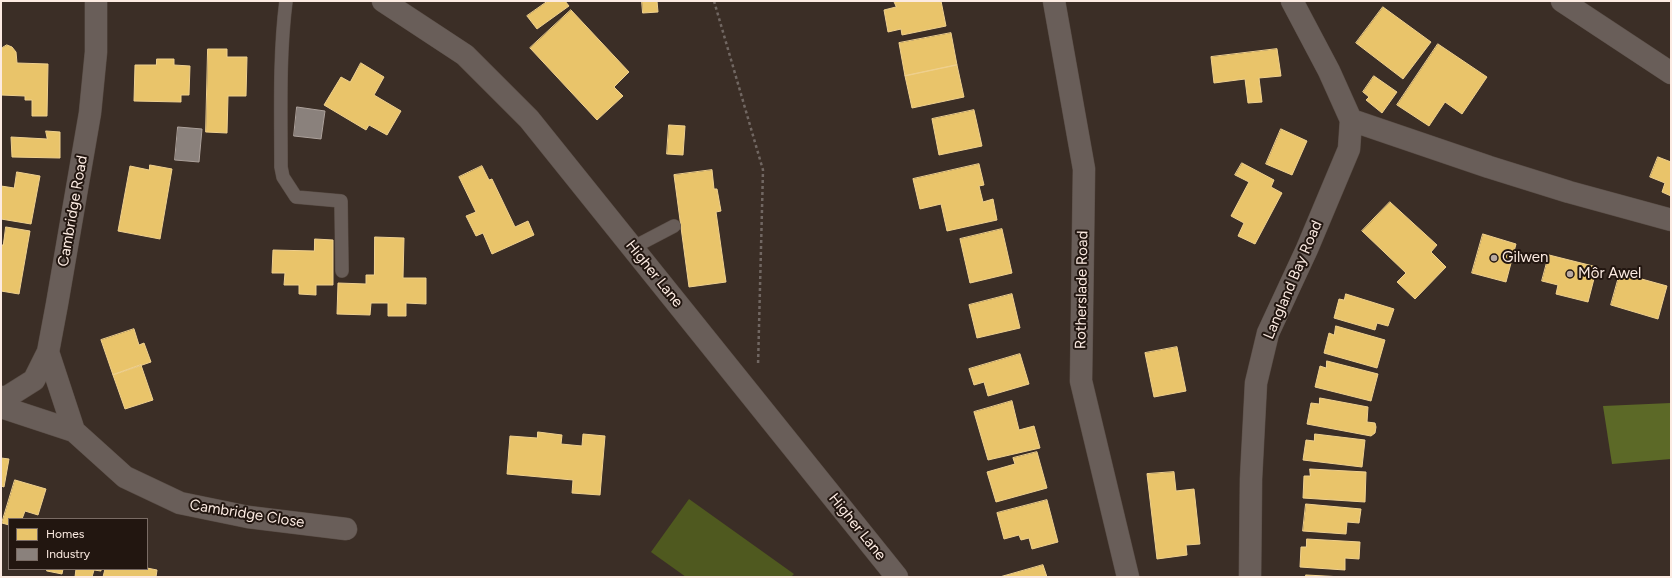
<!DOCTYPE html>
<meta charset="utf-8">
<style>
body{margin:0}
#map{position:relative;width:1672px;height:578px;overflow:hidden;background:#3b2e26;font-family:Figtree,sans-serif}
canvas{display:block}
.frame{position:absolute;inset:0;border:2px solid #fcebe2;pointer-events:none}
.legend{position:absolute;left:8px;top:518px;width:140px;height:52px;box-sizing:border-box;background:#221610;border:1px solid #796b64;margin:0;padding:5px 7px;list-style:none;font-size:12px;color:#fcebe2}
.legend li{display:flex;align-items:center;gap:8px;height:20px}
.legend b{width:20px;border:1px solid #796b64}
</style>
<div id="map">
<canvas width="1672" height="578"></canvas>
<div class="frame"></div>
<ul class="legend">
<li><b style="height:11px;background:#e9c46a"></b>Homes</li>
<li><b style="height:11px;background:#8a817c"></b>Industry</li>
</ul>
</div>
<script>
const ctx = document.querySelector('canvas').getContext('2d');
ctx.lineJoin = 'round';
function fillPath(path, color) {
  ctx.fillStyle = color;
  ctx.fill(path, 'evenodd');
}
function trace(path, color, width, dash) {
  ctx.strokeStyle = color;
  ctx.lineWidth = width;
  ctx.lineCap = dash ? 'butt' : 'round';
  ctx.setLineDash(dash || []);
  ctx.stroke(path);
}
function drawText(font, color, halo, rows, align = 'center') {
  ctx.font = font + ' Figtree,sans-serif';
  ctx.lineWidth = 4;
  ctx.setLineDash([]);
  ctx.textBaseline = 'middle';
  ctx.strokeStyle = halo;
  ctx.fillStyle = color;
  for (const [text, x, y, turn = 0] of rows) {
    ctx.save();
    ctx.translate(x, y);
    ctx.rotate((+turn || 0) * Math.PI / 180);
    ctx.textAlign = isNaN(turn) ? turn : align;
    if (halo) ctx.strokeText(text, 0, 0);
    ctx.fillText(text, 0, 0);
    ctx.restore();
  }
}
fillPath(new Path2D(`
 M689,499L794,574L791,577H686L651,552Z`), '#4f591f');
fillPath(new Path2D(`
 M1671,403V459L1612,464L1603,406Z`), '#5c6927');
const homes = new Path2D(`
 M548,1H565L569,6L537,29L527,16Z
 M642,1H657L658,12L643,13Z
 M894,1H941L946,26L902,35L901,29L888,32L884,10L896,7Z
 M1383,7L1431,42L1403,79L1356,43Z
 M571,10L629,72L614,87L623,96L597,120L530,48Z
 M951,33L957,65L905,76L899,43Z
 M1438,44L1487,77L1462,114L1445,102L1429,126L1397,105Z
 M7,45L12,47L16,52L17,63L48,64L47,116H32V100H25V96L1,95V51L2,48Z
 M208,49H227V57H247L246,96H228L227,133L206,132Z
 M1277,49L1281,76L1259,78L1262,102L1248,103L1245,79L1214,83L1211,57Z
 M157,59H174V65L190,66L189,95H181V102L134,101L135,65H156Z
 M361,63L384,77L374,95L401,111L387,135L369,125L366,130L324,105L341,77L350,82Z
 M957,65L964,97L912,108L905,76Z
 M1374,76L1397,92L1382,113L1366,100L1369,97L1363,92Z
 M974,110L982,146L939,155L932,119Z
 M669,125L685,126L683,155L667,154Z
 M1281,129L1307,141L1292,175L1266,164Z
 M46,131L60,132V158L12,157L11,137L47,139Z
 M1658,157L1671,162V196L1662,192L1665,183L1650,177Z
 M1242,163L1274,180L1271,187L1282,193L1255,244L1238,236L1244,223L1231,216L1249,182L1235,175Z
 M979,164L984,185L979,186L983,202L993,199L997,220L947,231L941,204L920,209L913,179Z
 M150,165L172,169L160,239L118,231L130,166L149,170Z
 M482,166L489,180L492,179L515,227L528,221L534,235L492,254L483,233L476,236L466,216L476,212L459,177Z
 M712,170L714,189H717L721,211L716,212L726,282L689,287L674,175Z
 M17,172L40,176L31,224L1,219V186L14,188Z
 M1390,202L1437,245L1431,252L1446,267L1415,299L1397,282L1406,273L1362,231Z
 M6,227L30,231L19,294L1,291V245H3Z
 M1002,229L1012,273L970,283L960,239Z
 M1483,234L1516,244L1506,282L1472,273Z
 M375,237L404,238L403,278H426V304L406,303V316H388V303H371L370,315L337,314L338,283L366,284V275H374Z
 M315,239L333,240V285H316V295L299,294V285H284L285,273H272L273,250L314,251Z
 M1549,255L1597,267L1588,302L1556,294L1558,285L1542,281Z
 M1620,273L1667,286L1658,319L1611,305Z
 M1012,294L1020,328L977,338L969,305Z
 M1346,294L1394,309L1388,326L1377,323L1375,330L1334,318L1339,299L1344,300Z
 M1336,326L1385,340L1377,368L1324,353L1329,333L1334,335Z
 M134,329L139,345L144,343L151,362L113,375L101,340Z
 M1177,347L1186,391L1154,397L1145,353Z
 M1020,354L1029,384L988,396L984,382L974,385L969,369Z
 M1327,361L1378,374L1371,401L1315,387L1320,366L1326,368Z
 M141,365L153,400L125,409L113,375Z
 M1320,398L1368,407L1367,422L1375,423L1376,427L1375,433L1371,436L1307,424L1311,403L1319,404Z
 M1012,401L1019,430L1034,426L1040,448L988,460L974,412Z
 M538,432L562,435L561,444L582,446L583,434L605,436L600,495L572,493L573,480L507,474L510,436L537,438Z
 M1315,434L1365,440L1362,467L1303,460L1306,440L1314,441Z
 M1037,452L1047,488L996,502L987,472L1015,464L1013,458Z
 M1,458L9,459L4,487L1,486Z
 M1310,469L1366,472L1365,502L1303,498L1304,476H1310Z
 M1174,472L1176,491L1194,489L1200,544L1186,545L1187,555L1157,559L1147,474Z
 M15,480L46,489L38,515L25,511L22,519H9V525L2,523Z
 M1047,500L1058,542L1032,549L1029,538L1021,540L1019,535L1004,539L997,513Z
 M1306,504L1361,509L1359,523L1347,522L1346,534L1303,531Z
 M1307,539L1360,542L1359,559L1345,558V570L1300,567L1301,547H1306Z
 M1043,565L1047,577H1000Z
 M147,568L157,570L156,577H103L105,569Z
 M47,569H63L62,574L47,571Z
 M74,569H101V571L94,570L92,577H75L76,569Z
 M1306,575L1343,577H1306Z`);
fillPath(homes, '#e9c46a');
trace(homes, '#efd08e', 1);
const industry = new Path2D(`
 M297,107L325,111L321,139L294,136Z
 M178,127L202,129L199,162L175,160Z`);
fillPath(industry, '#8a817c');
trace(industry, '#aca19b', 1);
const service = new Path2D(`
 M286,1C279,56 281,112 281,167L283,177L296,197L341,201L342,271
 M632,248L674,226`);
const minor = new Path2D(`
 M1054,1L1084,169L1081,381L1128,577
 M1562,1L1671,73
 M1351,120L1489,167L1569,192L1671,220
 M48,352L74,431L125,477L180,503L248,517L346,529
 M1,397H7L34,380L48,352L57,304L90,113L96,52V1
 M1,407L74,431
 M1250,577L1251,479L1256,383L1268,333L1307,249L1349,149L1351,120L1329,71L1292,1`);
const tertiary = new Path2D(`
 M383,1L465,55L529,119L897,577`);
trace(service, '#594d46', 14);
trace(minor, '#594d46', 23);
trace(tertiary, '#594d46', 23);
trace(new Path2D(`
 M714,1L763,170L758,366`), '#716762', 2.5, [3, 3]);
trace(service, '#695e59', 13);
trace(minor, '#695e59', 22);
trace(tertiary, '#695e59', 22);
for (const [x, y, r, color] of [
 [1494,258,4,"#b8a9a0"],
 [1570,274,4,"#b8a9a0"]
]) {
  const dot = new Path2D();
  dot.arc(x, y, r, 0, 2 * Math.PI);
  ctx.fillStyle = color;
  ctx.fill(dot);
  trace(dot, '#221610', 1.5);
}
drawText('15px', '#fcebe2', '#221610', [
 ["Cambridge Road",73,211,-80],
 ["Higher Lane",654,274,51],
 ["Langland Bay Road",1293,280,-67],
 ["Rotherslade Road",1082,290,-89],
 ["Cambridge Close",247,514,9],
 ["Higher Lane",857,527,51]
]);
drawText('15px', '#fcebe2', '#221610', [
 ["Gilwen",1502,258],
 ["Môr Awel",1578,274]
], 'left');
</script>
